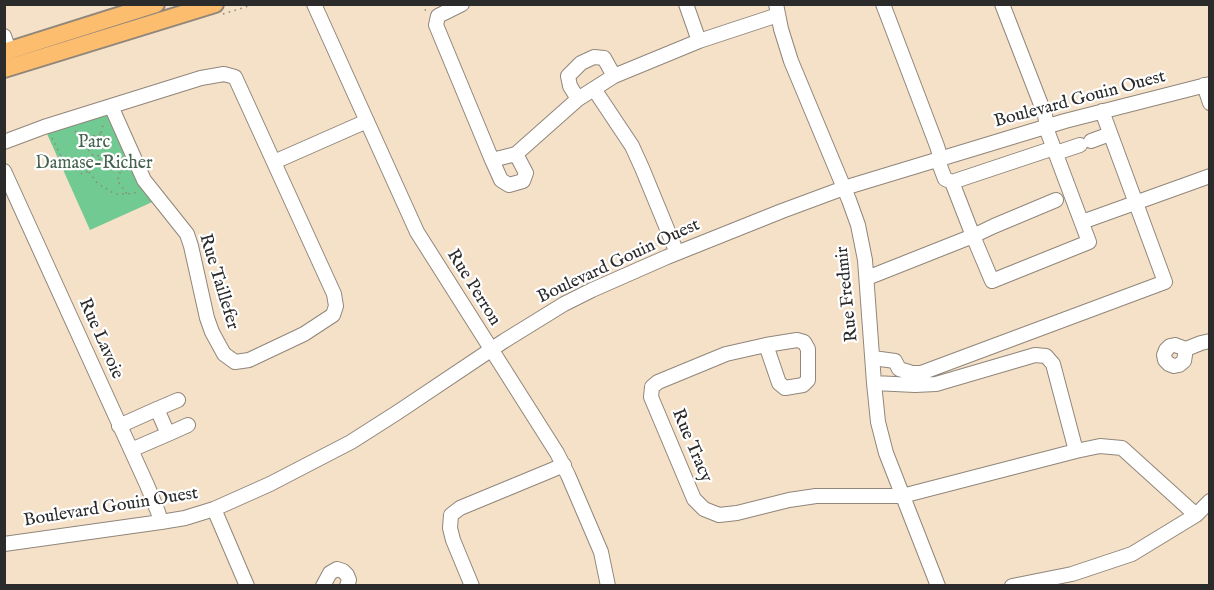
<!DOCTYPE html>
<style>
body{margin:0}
#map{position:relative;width:1214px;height:590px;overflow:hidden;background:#f5e1c8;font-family:"IM FELL English",serif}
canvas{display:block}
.frame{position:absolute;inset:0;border:6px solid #2b2b2b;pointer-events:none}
</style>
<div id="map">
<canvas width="1214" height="590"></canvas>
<div class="frame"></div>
</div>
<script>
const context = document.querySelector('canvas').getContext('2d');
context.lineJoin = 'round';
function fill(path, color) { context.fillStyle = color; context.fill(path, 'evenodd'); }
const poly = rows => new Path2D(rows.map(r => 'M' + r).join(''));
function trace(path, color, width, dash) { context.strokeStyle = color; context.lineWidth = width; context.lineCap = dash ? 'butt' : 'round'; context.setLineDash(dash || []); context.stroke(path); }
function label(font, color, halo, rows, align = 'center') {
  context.font = font + ' "IM FELL English",serif'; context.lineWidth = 4.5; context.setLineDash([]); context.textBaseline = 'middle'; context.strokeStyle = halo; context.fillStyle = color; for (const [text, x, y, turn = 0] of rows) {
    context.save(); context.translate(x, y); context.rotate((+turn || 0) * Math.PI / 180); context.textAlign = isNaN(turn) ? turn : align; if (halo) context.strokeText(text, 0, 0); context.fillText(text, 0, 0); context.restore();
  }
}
fill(poly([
 [111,106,159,199,90,230,44,127]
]), '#71ca91');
const minor = poly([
 [314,4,417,232,557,453,568,475,601,552,608,586],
 [462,4,438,16,436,25,492,160,516,154,578,99,614,76,699,41,778,15],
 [686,4,699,41],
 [776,4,781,29,791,61,849,200,858,225,865,260,874,383,878,422,886,453,938,586],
 [883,4,937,146,941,159,940,166,945,179,952,182,973,236,992,281,1089,242,1048,133,1045,115,1002,4],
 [4,36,9,50],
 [1204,85,1210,103],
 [594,89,632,146,642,168,677,253],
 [578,99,570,86,568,76,581,63,594,57,604,58,614,76],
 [1091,141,1110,134],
 [4,142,44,127,201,78,224,74,235,77,334,294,336,306,333,315,304,334,249,360,235,362,224,354,212,332,207,318,191,246,187,234,144,180,111,106],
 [1056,153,1080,145],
 [492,160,501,180,509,185,523,181,526,173,516,154],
 [274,162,367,121],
 [4,171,147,485,158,512,161,522],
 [952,182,1054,148],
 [1082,222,1210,176],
 [867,278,973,236,994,226,1056,200],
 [766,345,779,383,785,388,803,385,808,380,808,349,804,342,797,340,766,345,726,354,658,382,652,387,651,397,694,499,704,509,719,515,737,513,789,500,816,496,902,496,1076,451,1100,446,1122,448,1196,515],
 [1175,345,1186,349,1184,361,1179,365,1174,366,1169,364,1165,360,1164,355,1166,350,1170,346,1175,345],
 [1186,349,1201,343,1210,341],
 [873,358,895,361,899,369,912,373,921,373,1165,282,1102,111],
 [874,383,915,385,936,384,1035,355,1046,356,1053,364,1076,451],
 [157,409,178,400],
 [119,426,157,409,168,434,131,450],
 [168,434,188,425],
 [214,509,247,586],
 [4,544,161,522,185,518,214,509,270,484,351,442,398,412,504,341,564,304,592,290,667,257,782,211,844,188,1065,121,1210,84],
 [323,586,330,573,337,569,343,571,347,575,349,580,347,586],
 [472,586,453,540,450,528,451,515,460,508,564,465],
 [1012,586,1072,574,1132,554,1196,515,1210,501]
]);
const major = poly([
 [4,52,156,4],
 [4,69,215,4]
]);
trace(minor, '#90867a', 16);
trace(major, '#90867a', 20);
trace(poly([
 [422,4,427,13],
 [223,14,255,4],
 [75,131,81,137,88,140],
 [101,133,104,121],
 [52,138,65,164,72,165,82,174,89,171,96,162,101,159,107,159,115,160,120,168,120,176,117,180,127,194],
 [105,155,94,156,89,151,87,143,91,137,98,134,103,135,108,140,110,147,108,153,105,155,106,158],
 [89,172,97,183,115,194,127,194,138,192]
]), '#90867a', 1.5, [1.5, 4.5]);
trace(minor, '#fff', 14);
trace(major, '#fcbd6f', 16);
label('18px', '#2b2b2b', '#fff', [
 ["Boulevard Gouin Ouest",1080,100,-15],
 ["Boulevard Gouin Ouest",619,262,-25],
 ["Rue Taillefer",218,282,73],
 ["Rue Perron",473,288,58],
 ["Rue Fredmir",848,294,-96],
 ["Rue Lavoie",100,339,66],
 ["Rue Tracy",691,446,67],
 ["Boulevard Gouin Ouest",111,508,-9]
]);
label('18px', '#44634f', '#fff', [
 ["Parc",94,143],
 ["Damase-Richer",94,164]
]);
</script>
